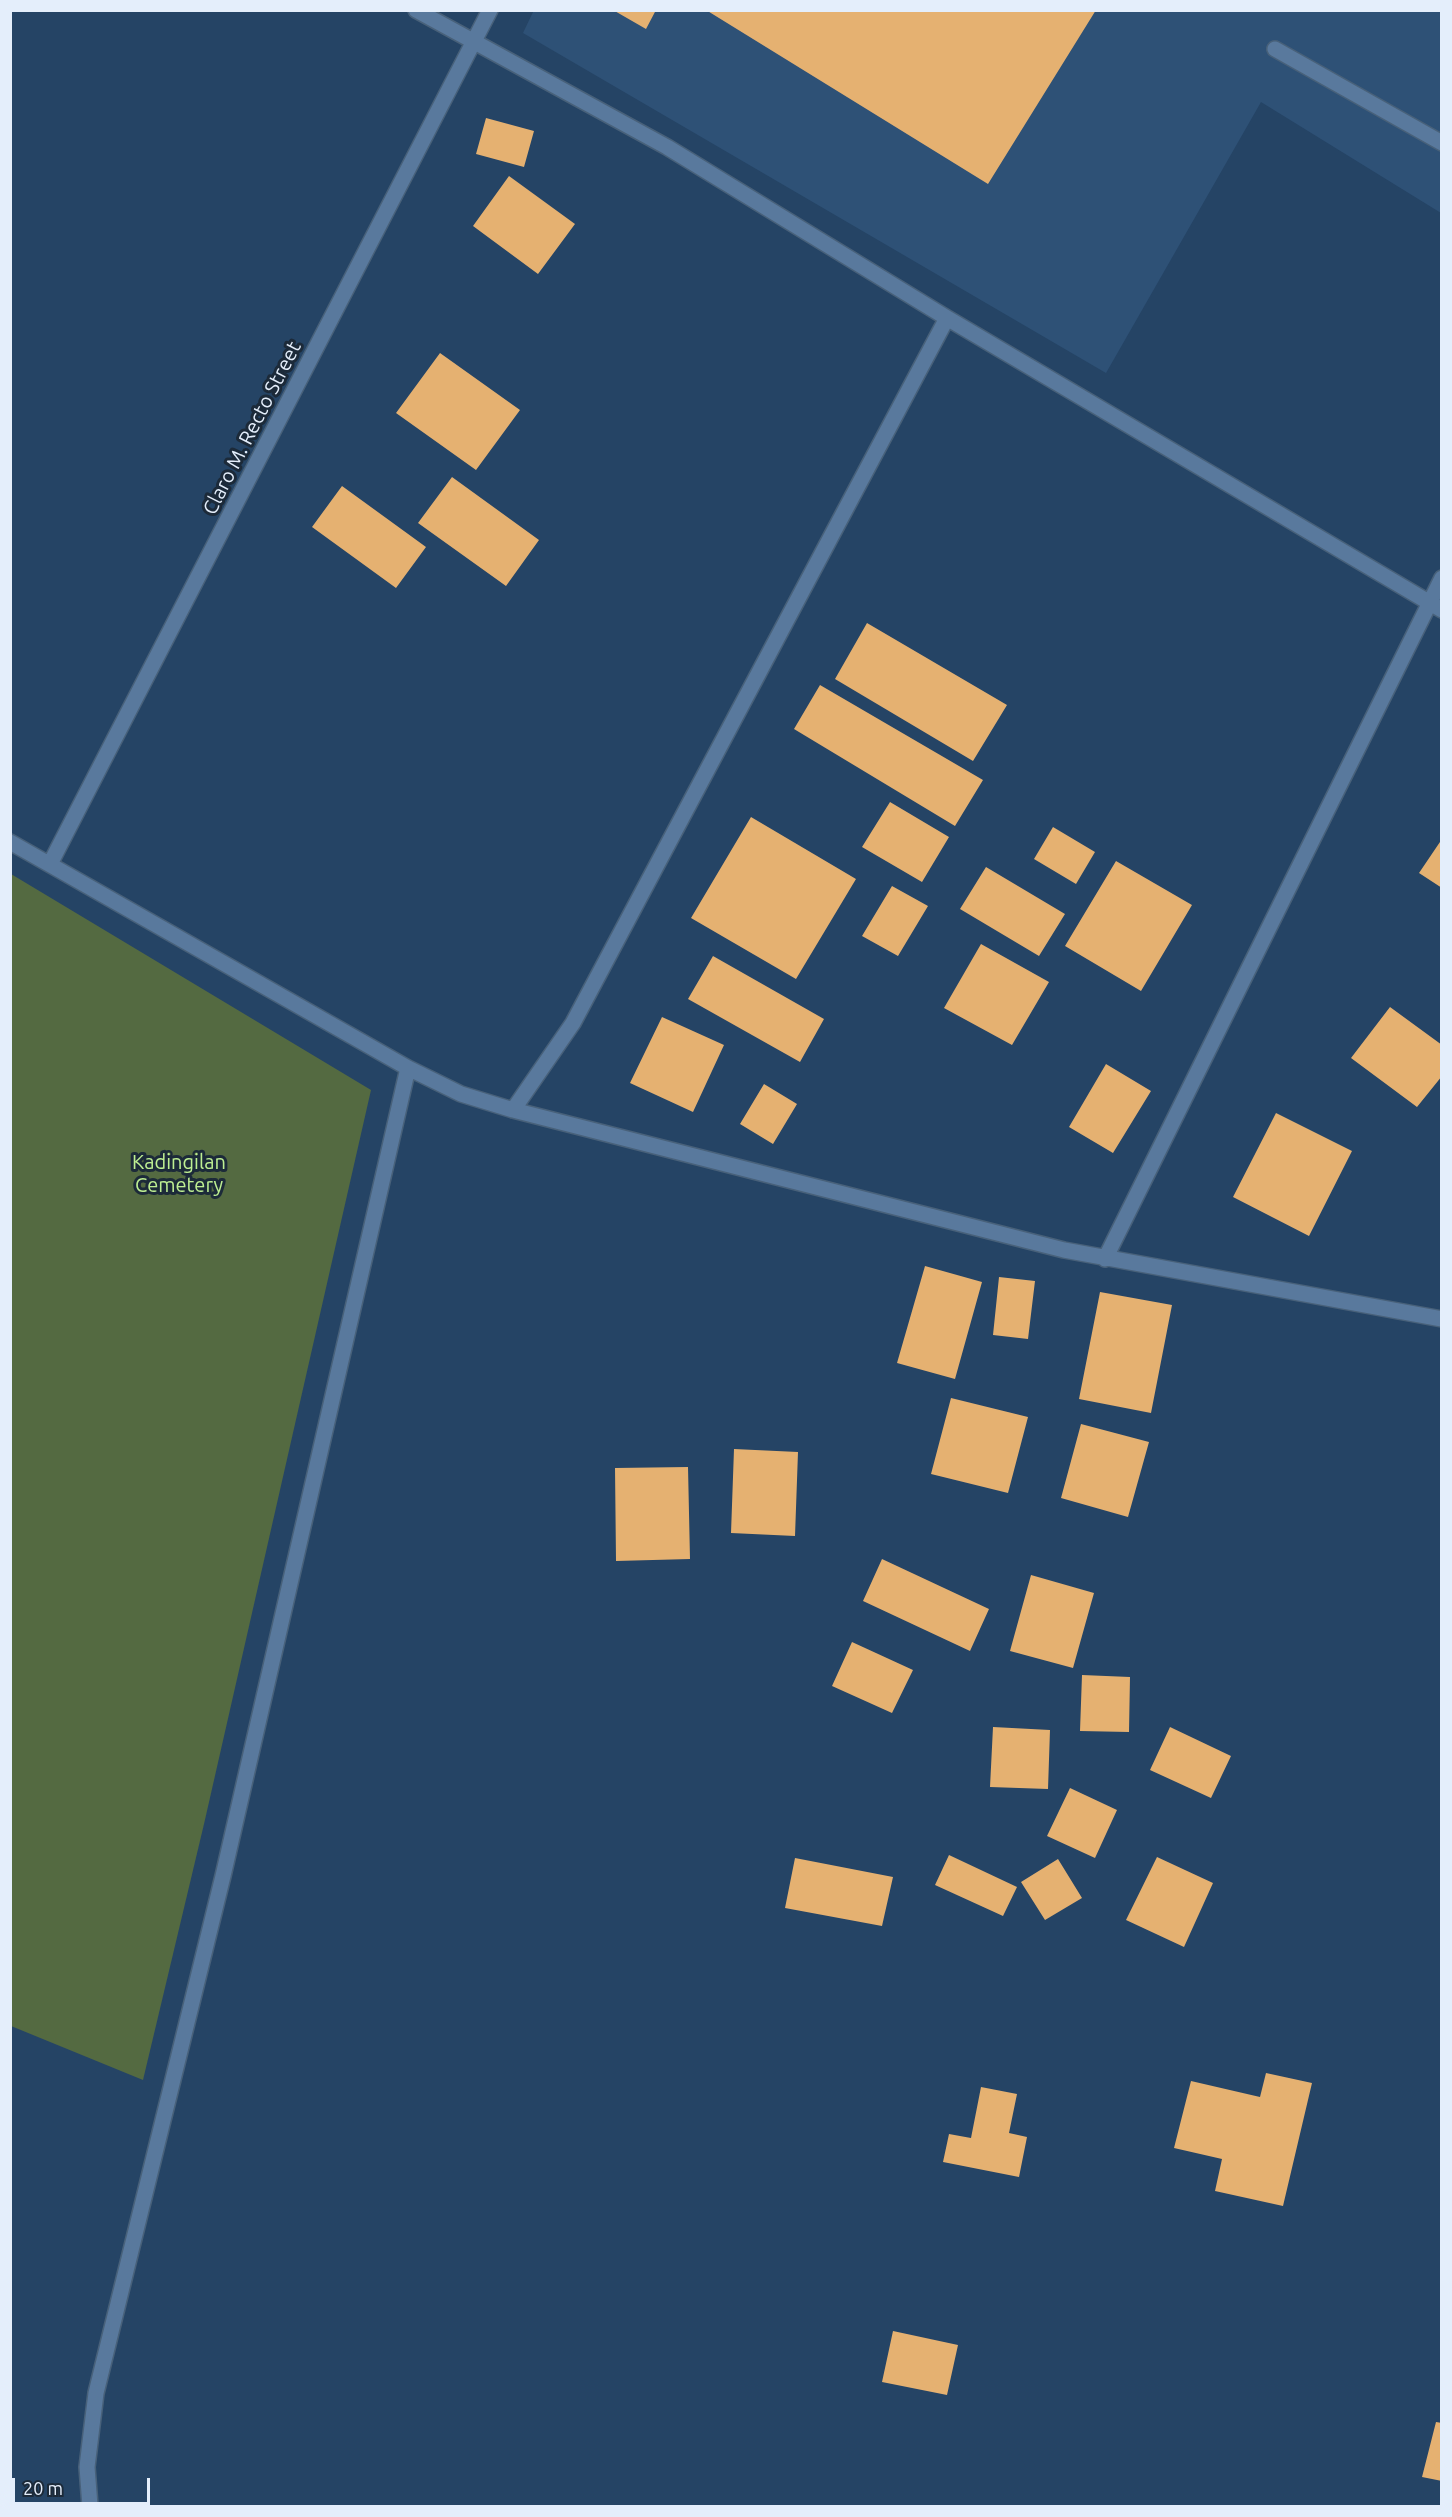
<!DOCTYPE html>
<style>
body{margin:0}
#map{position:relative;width:1452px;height:2517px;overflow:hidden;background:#254465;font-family:Ubuntu,sans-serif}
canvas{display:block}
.frame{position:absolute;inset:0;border:12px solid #e4eefb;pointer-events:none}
.scale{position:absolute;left:12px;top:2478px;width:138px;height:27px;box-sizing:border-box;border:3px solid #e4eefb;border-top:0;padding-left:8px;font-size:18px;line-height:21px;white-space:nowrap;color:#e4eefb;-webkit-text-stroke:4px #1c2a39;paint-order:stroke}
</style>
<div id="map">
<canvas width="1452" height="2517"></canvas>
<div class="frame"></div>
<div class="scale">20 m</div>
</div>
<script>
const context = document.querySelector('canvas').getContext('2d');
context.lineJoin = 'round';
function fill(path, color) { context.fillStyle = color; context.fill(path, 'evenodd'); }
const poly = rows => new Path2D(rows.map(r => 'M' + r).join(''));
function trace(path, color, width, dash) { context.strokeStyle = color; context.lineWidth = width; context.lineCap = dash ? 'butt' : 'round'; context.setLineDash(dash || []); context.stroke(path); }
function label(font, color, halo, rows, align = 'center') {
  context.font = font + ' Ubuntu,sans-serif'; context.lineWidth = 6; context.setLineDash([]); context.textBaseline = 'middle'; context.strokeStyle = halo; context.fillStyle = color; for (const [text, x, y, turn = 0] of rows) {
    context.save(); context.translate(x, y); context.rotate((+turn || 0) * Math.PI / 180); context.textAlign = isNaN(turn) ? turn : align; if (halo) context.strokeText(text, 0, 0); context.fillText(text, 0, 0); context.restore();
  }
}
fill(poly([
 [534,10,1441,11,1441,213,1261,102,1106,373,523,33]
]), '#2e5176');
fill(poly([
 [11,874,371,1090,204,1824,143,2080,11,2026]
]), '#546a41');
fill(poly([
 [613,10,656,10,646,29],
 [706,10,1096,10,988,184],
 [486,118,534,131,524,167,476,154],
 [509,176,575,224,538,274,473,226],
 [440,353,520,410,476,470,396,413],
 [452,477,539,540,506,586,418,523],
 [342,486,426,547,396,588,312,527],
 [867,623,1007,705,973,761,835,679],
 [820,685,983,780,955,826,794,729],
 [890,802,949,837,922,882,862,847],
 [751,817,856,879,796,979,691,918],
 [1053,827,1095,852,1076,884,1034,859],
 [1442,839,1442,888,1419,873],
 [1116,861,1192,905,1141,991,1065,946],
 [986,867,1065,914,1039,956,960,909],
 [892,886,928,906,898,956,862,936],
 [981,944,1049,982,1012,1045,944,1008],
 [713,956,824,1019,800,1062,688,999],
 [1390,1007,1442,1045,1442,1076,1417,1107,1351,1058],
 [662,1017,724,1045,693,1112,630,1083],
 [1106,1064,1151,1091,1113,1153,1069,1127],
 [764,1084,797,1104,773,1144,740,1124],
 [1276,1113,1352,1151,1309,1236,1233,1197],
 [925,1266,982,1282,955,1379,897,1363],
 [999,1277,1035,1281,1028,1339,993,1335],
 [1100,1292,1172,1305,1151,1413,1079,1399],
 [951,1398,1028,1417,1008,1493,931,1474],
 [1081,1424,1149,1442,1128,1517,1061,1498],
 [734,1449,798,1452,795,1536,731,1533],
 [688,1467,690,1559,616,1561,615,1468],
 [882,1559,989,1609,970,1651,863,1601],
 [1031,1575,1094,1593,1073,1668,1010,1651],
 [852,1642,913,1670,892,1713,832,1686],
 [1082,1675,1130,1677,1129,1732,1080,1731],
 [993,1727,1050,1730,1048,1789,990,1787],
 [1170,1727,1231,1756,1211,1798,1150,1770],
 [1070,1788,1117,1810,1095,1858,1047,1836],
 [949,1855,1017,1887,1003,1916,935,1885],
 [1157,1857,1213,1883,1184,1947,1126,1920],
 [795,1858,893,1877,882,1926,785,1908],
 [1058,1859,1082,1898,1045,1920,1021,1882],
 [1266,2073,1312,2083,1283,2206,1215,2191,1222,2159,1174,2148,1191,2081,1260,2097],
 [981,2087,1017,2094,1009,2133,1027,2137,1019,2177,943,2162,949,2134,971,2138],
 [893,2331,958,2345,947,2395,882,2382],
 [1436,2422,1442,2423,1442,2481,1422,2477]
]), '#e5b171');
const service = poly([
 [1275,49,1442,143]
]);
const minor = poly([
 [416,10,667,147,947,318,1442,610],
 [10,842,408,1068,461,1094,513,1110,1064,1250,1442,1319],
 [50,864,490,10],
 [513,1110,573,1023,947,318],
 [1105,1259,1442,578],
 [90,2506,87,2467,96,2393,223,1876,408,1068]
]);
trace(service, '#48617a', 18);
trace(minor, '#48617a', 18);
trace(service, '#59799d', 15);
trace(minor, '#59799d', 15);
label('20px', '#e4eefb', '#1c2a39', [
 ["Claro M. Recto Street",252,428,-63]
]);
label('20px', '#beef92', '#1c2a39', [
 ["Kadingilan",179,1162],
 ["Cemetery",179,1185]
]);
</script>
